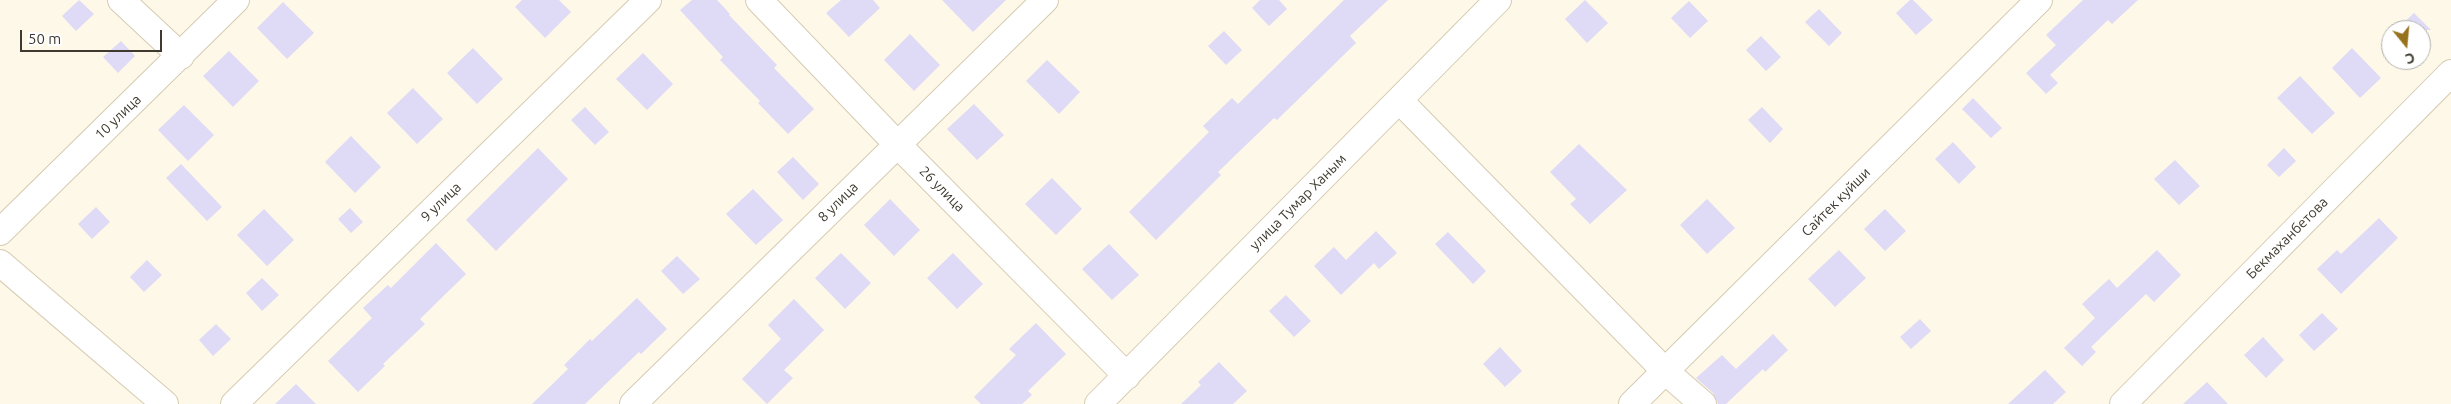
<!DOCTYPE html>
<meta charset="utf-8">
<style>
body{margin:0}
#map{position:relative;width:2451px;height:404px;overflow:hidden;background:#fef8e8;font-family:Ubuntu,sans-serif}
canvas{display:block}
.north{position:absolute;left:2381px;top:20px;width:50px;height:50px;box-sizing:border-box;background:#fff;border:1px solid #b2b0ac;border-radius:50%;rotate:163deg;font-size:14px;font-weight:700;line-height:20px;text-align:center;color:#3e3a2f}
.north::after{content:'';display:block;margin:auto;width:18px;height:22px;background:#97721c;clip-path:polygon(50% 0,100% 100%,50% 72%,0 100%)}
.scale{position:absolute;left:20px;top:30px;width:142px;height:22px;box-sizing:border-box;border:2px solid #3e3a2f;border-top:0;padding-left:6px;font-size:15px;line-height:18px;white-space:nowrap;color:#3e3a2f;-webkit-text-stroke:4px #fff;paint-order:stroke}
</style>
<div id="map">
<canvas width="2451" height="404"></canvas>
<div class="north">С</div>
<div class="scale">50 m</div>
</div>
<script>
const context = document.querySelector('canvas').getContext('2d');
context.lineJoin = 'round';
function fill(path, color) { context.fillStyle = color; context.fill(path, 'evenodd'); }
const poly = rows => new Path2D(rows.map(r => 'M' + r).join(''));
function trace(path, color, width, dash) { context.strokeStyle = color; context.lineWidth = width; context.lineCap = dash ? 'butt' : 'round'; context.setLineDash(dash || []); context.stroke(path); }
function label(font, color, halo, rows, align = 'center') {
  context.font = font + ' Ubuntu,sans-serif'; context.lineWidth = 4; context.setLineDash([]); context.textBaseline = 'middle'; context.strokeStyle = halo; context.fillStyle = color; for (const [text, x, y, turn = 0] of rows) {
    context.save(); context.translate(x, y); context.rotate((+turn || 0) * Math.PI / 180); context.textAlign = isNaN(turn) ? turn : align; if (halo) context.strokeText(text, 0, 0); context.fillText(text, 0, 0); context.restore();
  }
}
fill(poly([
 [79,0,94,14,76,31,62,16],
 [522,0,559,0,571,12,545,38,515,7],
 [692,0,717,0,730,14,729,15,777,65,774,68,814,109,788,134,758,103,760,101,720,60,723,57,680,10],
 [841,0,873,0,880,8,849,37,826,13],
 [942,0,1006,0,973,32],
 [1260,0,1279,0,1287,9,1269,26,1252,8],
 [1344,0,1388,0,1350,36,1356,43,1277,120,1274,118,1218,172,1221,175,1156,240,1129,212,1209,132,1203,126,1232,98,1238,104],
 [1585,0,1608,23,1587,43,1565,19],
 [1910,0,1913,0,1933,20,1916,35,1896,13],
 [2083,0,2138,0,2112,24,2108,20,2050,75,2058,83,2046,94,2026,73,2056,45,2046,35],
 [1689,1,1708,21,1690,38,1671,18],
 [283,2,314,33,287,59,257,28],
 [1819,9,1842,33,1829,46,1805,22],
 [2414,13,2431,30,2396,30],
 [1224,31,1242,50,1226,65,1208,46],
 [910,34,940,65,914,91,884,60],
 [1761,36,1781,57,1766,71,1746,50],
 [121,41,135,56,118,73,103,57],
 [473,48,503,79,477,104,447,73],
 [2352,48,2381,78,2360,98,2332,68],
 [229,51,259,81,233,107,203,76],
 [643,53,673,84,647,110,616,79],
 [1047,60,1080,92,1059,114,1026,81],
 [2300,76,2335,113,2312,134,2277,98],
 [413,88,443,119,417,144,387,113],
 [1973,98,2002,128,1991,138,1962,109],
 [974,104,1004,135,977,160,947,129],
 [184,105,214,135,188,161,158,130],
 [585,107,609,132,595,145,571,120],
 [1762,107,1783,129,1770,143,1748,120],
 [351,136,381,167,355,193,325,162],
 [1953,142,1976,167,1959,184,1935,159],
 [1579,144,1627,190,1590,224,1570,204,1576,199,1550,172],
 [538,148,568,179,496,251,466,220],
 [2284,148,2296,161,2279,177,2267,165],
 [793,157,819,184,803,200,777,172],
 [2175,160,2200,186,2179,205,2154,179],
 [181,164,222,207,207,221,166,178],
 [1052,178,1082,209,1056,235,1025,204],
 [753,189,783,220,756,245,726,214],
 [890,199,920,230,894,256,864,225],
 [1707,199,1735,228,1707,254,1680,225],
 [96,207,110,222,92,239,78,224],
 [350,208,363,222,351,233,338,219],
 [264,209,294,240,267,266,237,235],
 [1885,209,1906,231,1885,251,1864,229],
 [2379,218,2398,238,2341,294,2317,269,2337,250,2341,254],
 [1376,231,1397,253,1379,269,1374,263,1341,295,1314,266,1334,247,1346,260],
 [1448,232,1486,271,1473,284,1435,244],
 [436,243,466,274,420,319,425,324,383,364,385,366,358,392,328,361,372,318,363,308,388,285,391,288],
 [1109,244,1139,275,1112,300,1082,269],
 [1839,250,1866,278,1835,307,1808,279],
 [2157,250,2181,275,2154,302,2146,294,2091,347,2096,352,2082,366,2064,348,2095,318,2082,304,2109,279,2117,288],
 [841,253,871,283,845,309,815,278],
 [953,253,983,284,957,309,927,278],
 [677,256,700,279,683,294,661,271],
 [147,260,162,275,144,292,130,277],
 [262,278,279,295,262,311,246,293],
 [1286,295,1311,321,1294,337,1269,311],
 [637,298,667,329,641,354,639,352,585,404,532,404,568,369,564,365,590,339,592,341],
 [794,299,824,330,784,370,793,378,767,404,742,379,781,339,768,325],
 [2322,313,2338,329,2314,351,2299,335],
 [1920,319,1931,331,1911,349,1900,337],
 [1036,323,1066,354,1028,391,1032,395,1022,404,981,404,974,397,1016,355,1009,349],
 [216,324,231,339,213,356,199,340],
 [1773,334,1788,350,1765,372,1763,369,1726,404,1718,404,1713,393,1696,378,1722,355,1736,369],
 [2263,337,2284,360,2266,378,2244,355],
 [1500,347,1522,371,1505,387,1483,364],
 [1219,362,1247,391,1233,404,1181,404,1201,385,1198,382],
 [2045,370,2066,392,2053,404,2008,404],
 [2207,382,2228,404,2183,404],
 [296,384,316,404,275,404]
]), '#dfdaf5');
const minor = poly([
 [121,0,181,56],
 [759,0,897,144,1127,376],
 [1399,100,1665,371,1703,404],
 [0,232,236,0],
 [0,263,165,404],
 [234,404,648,0],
 [633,404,1045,0],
 [1098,404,1498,0],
 [1632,404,2039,0],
 [2123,404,2451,73]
]);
trace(minor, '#d5cbb2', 28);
trace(minor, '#fff', 26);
label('14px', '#3e3a2f', '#fff', [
 ["10 улица",118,117,-44],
 ["26 улица",942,189,45],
 ["9 улица",441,202,-44],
 ["8 улица",838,202,-45],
 ["улица Тумар Ханым",1298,202,-45],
 ["Сайтек куйши",1836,202,-45],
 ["Бекмаханбетова",2287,238,-45]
]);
</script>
